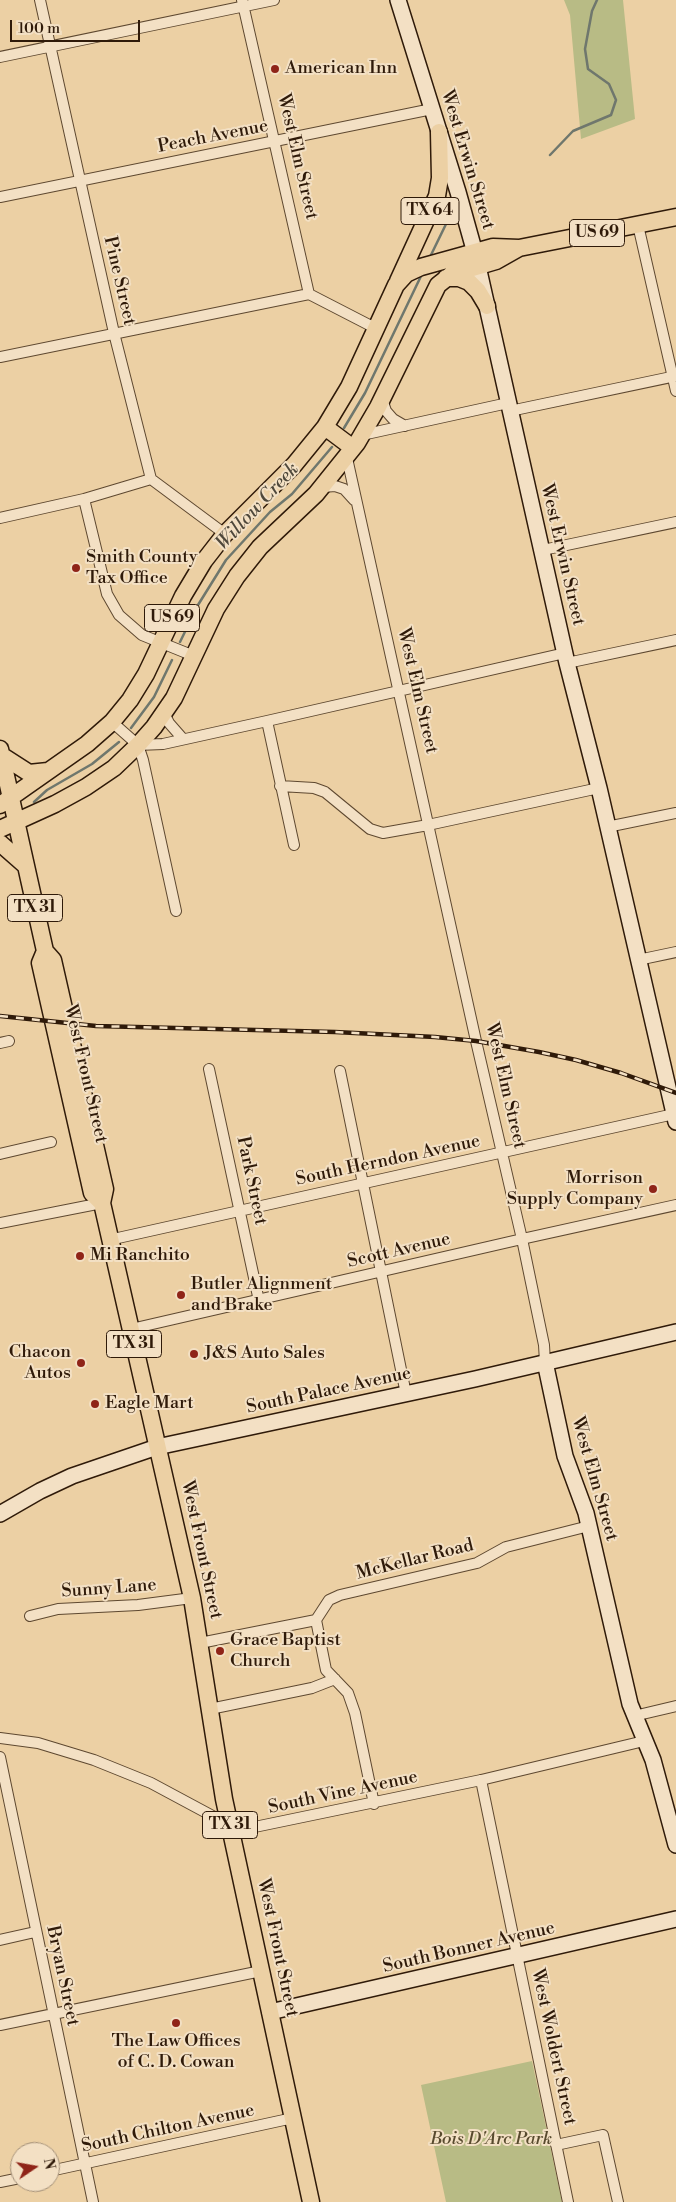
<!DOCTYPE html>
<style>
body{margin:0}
#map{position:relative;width:676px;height:2202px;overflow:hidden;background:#ecd0a4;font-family:"Libre Bodoni",serif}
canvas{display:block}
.north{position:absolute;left:10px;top:2142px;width:50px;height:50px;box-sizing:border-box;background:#f3e0c4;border:1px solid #a59179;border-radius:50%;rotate:78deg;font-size:14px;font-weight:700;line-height:20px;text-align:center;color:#2f1a09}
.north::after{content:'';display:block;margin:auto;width:18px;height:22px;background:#8f2418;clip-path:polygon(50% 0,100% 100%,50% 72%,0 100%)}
.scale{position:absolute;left:10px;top:20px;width:130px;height:22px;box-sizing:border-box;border:2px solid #2f1a09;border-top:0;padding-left:6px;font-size:15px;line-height:18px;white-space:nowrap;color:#2f1a09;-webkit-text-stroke:4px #f3e0c4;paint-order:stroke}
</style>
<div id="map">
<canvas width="676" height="2202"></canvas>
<div class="north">N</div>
<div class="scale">100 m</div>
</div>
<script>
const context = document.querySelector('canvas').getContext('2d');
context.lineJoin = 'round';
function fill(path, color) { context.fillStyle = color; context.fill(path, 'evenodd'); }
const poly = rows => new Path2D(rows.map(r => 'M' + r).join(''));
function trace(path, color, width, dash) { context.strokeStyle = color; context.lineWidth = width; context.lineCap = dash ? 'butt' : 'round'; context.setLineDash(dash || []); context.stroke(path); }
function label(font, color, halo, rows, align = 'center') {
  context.font = font + ' "Libre Bodoni",serif'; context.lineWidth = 4; context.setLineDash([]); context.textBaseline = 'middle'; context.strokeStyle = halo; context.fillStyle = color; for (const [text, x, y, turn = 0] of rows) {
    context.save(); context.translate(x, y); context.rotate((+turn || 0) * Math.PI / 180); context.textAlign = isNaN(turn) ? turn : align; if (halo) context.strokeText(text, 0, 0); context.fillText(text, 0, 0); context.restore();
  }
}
fill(poly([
 [564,0,623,0,635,119,581,139,570,15],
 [532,2061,562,2202,446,2202,421,2085]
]), '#b8bb85');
trace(poly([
 [550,155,573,131,611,115,616,100,609,84,588,69,585,49,592,11,597,0],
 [430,257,448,220],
 [344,428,365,393,422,274],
 [180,642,198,605,226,560,270,512,292,494,332,447],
 [131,728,154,697,172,660],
 [34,802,47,790,92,764,119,742]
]), '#6f776d', 2.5);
const street = poly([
 [40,0,114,333,151,479,225,534],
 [242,0,309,294],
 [0,57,274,0],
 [0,197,432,109],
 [638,225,676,391],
 [0,357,309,294,377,329],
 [382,399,386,411,393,419,405,426],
 [510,411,676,376],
 [362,435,508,403],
 [347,458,476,1041,522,1239,544,1345,545,1362],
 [323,487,335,486,344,489,354,500],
 [84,499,107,594,119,615,142,635,194,656],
 [0,518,84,499,151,479],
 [543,550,676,522],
 [567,663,676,640],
 [164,713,169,723,183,739],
 [267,721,294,845],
 [112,722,138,745,143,760,176,911],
 [138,745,163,744,267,721,565,653],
 [280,786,314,788,325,792,370,829,383,833,428,825,599,788],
 [607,827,676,813],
 [638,960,676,952],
 [0,1043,9,1041],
 [209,1069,259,1301],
 [340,1071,406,1394],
 [0,1154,51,1142],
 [0,1223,102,1203],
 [109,1240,674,1114],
 [131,1329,522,1239,676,1205],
 [30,1616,58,1609,138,1605,192,1598],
 [316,1620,329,1600,340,1595,477,1563,506,1547,589,1526],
 [316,1620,326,1670,348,1693,355,1713,374,1804],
 [200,1643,316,1620],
 [210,1709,312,1688,335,1679],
 [634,1716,676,1706],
 [0,1738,38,1743,94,1760,151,1783,220,1820,245,1829,481,1780,644,1741],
 [0,1757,93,2202],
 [481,1780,568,2202],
 [0,1940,35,1932],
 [0,2025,261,1971],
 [556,2145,603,2135,618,2202],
 [50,2171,293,2118],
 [0,2182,20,2178]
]);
const secondary = poly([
 [398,0,458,192,475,253,567,663,599,788,676,1122],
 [545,1362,565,1456,586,1513,630,1704,653,1760,676,1845],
 [0,1514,40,1491,72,1476,157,1447,475,1379,676,1332],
 [270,2012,676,1919]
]);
const primary = poly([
 [446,278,459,278,469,282,478,291,487,306],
 [398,281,437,196,440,178,439,132],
 [325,427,353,448],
 [0,749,45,951,53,960,105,1189,102,1203,192,1598,224,1799,311,2202],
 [1,755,29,773,48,771],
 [0,805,87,744,112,722,130,700,146,674,183,596,204,561,225,534,294,465,325,427,349,387,396,285,406,274,421,267,493,247,519,248,676,217],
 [0,829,55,804,86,787,114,768,138,745,154,727,174,698,216,609,237,576,260,547,316,494,357,443,378,407,438,285,452,274,496,261,519,248],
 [0,843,26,866],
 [45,951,40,963,92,1193,102,1203]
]);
trace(street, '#5e4830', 12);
trace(secondary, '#2f1a09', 18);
trace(primary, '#2f1a09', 19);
trace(street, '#f3e0c4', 10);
trace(secondary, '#f3e0c4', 15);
trace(primary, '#ecd0a4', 16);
const rail = poly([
 [0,1016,96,1026,335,1032,435,1037,476,1041,539,1052,576,1060,621,1073,676,1093]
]);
trace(rail, '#2f1a09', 4.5);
trace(rail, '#f3e0c4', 2.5, [8]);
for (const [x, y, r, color] of [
 [275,69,5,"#8f2418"],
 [76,568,5,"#8f2418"],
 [653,1189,5,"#8f2418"],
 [80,1256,5,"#8f2418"],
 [181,1295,5,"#8f2418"],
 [194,1354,5,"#8f2418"],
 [81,1363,5,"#8f2418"],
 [95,1404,5,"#8f2418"],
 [220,1651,5,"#8f2418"],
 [176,2023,5,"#8f2418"]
]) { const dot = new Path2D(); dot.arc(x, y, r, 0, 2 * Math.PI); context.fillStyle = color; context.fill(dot); trace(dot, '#f3e0c4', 2); }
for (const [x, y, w] of [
 [430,211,58],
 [597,233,55],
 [172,618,55],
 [35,908,55],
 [134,1344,55],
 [230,1825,55]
]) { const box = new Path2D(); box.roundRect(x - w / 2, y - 13.5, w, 27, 4); context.fillStyle = '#f3e0c4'; context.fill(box); trace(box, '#2f1a09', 1); }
label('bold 16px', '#2f1a09', null, [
 ["TX 64",430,211],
 ["US 69",597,233],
 ["US 69",172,618],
 ["TX 31",35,908],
 ["TX 31",134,1344],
 ["TX 31",230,1825]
]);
label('18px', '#2f1a09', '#f3e0c4', [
 ["American Inn",285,69],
 ["Smith County",86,558],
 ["Tax Office",86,579],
 ["Morrison",643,1179,"right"],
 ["Supply Company",643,1200,"right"],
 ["Mi Ranchito",90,1256],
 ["Butler Alignment",191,1285],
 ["and Brake",191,1306],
 ["Chacon",71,1353,"right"],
 ["Autos",71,1374,"right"],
 ["J&S Auto Sales",204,1354],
 ["Eagle Mart",105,1404],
 ["Grace Baptist",230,1641],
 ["Church",230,1662],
 ["The Law Offices",176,2042,"center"],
 ["of C. D. Cowan",176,2063,"center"]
], 'left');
label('18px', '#2f1a09', '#f3e0c4', [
 ["Peach Avenue",213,137,-11],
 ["West Elm Street",297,157,77],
 ["West Erwin Street",467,160,73],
 ["Pine Street",119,281,77],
 ["West Erwin Street",562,555,77],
 ["West Elm Street",417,691,77],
 ["West Front Street",85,1074,77],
 ["West Elm Street",505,1086,77],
 ["South Herndon Avenue",388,1161,-12],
 ["Park Street",251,1181,78],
 ["Scott Avenue",399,1251,-13],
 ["South Palace Avenue",329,1391,-12],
 ["West Elm Street",594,1479,74],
 ["West Front Street",201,1550,78],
 ["McKellar Road",415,1560,-14],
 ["Sunny Lane",109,1589,-4],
 ["South Vine Avenue",343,1793,-12],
 ["West Front Street",277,1948,78],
 ["South Bonner Avenue",469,1948,-13],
 ["Bryan Street",62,1976,78],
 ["West Woldert Street",553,2047,78],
 ["South Chilton Avenue",168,2129,-12]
]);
label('italic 18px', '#584a2e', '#f3e0c4', [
 ["Bois D'Arc Park",491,2140]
]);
label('italic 19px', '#4f483b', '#f3e0c4', [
 ["Willow Creek",258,507,-47]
]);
</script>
